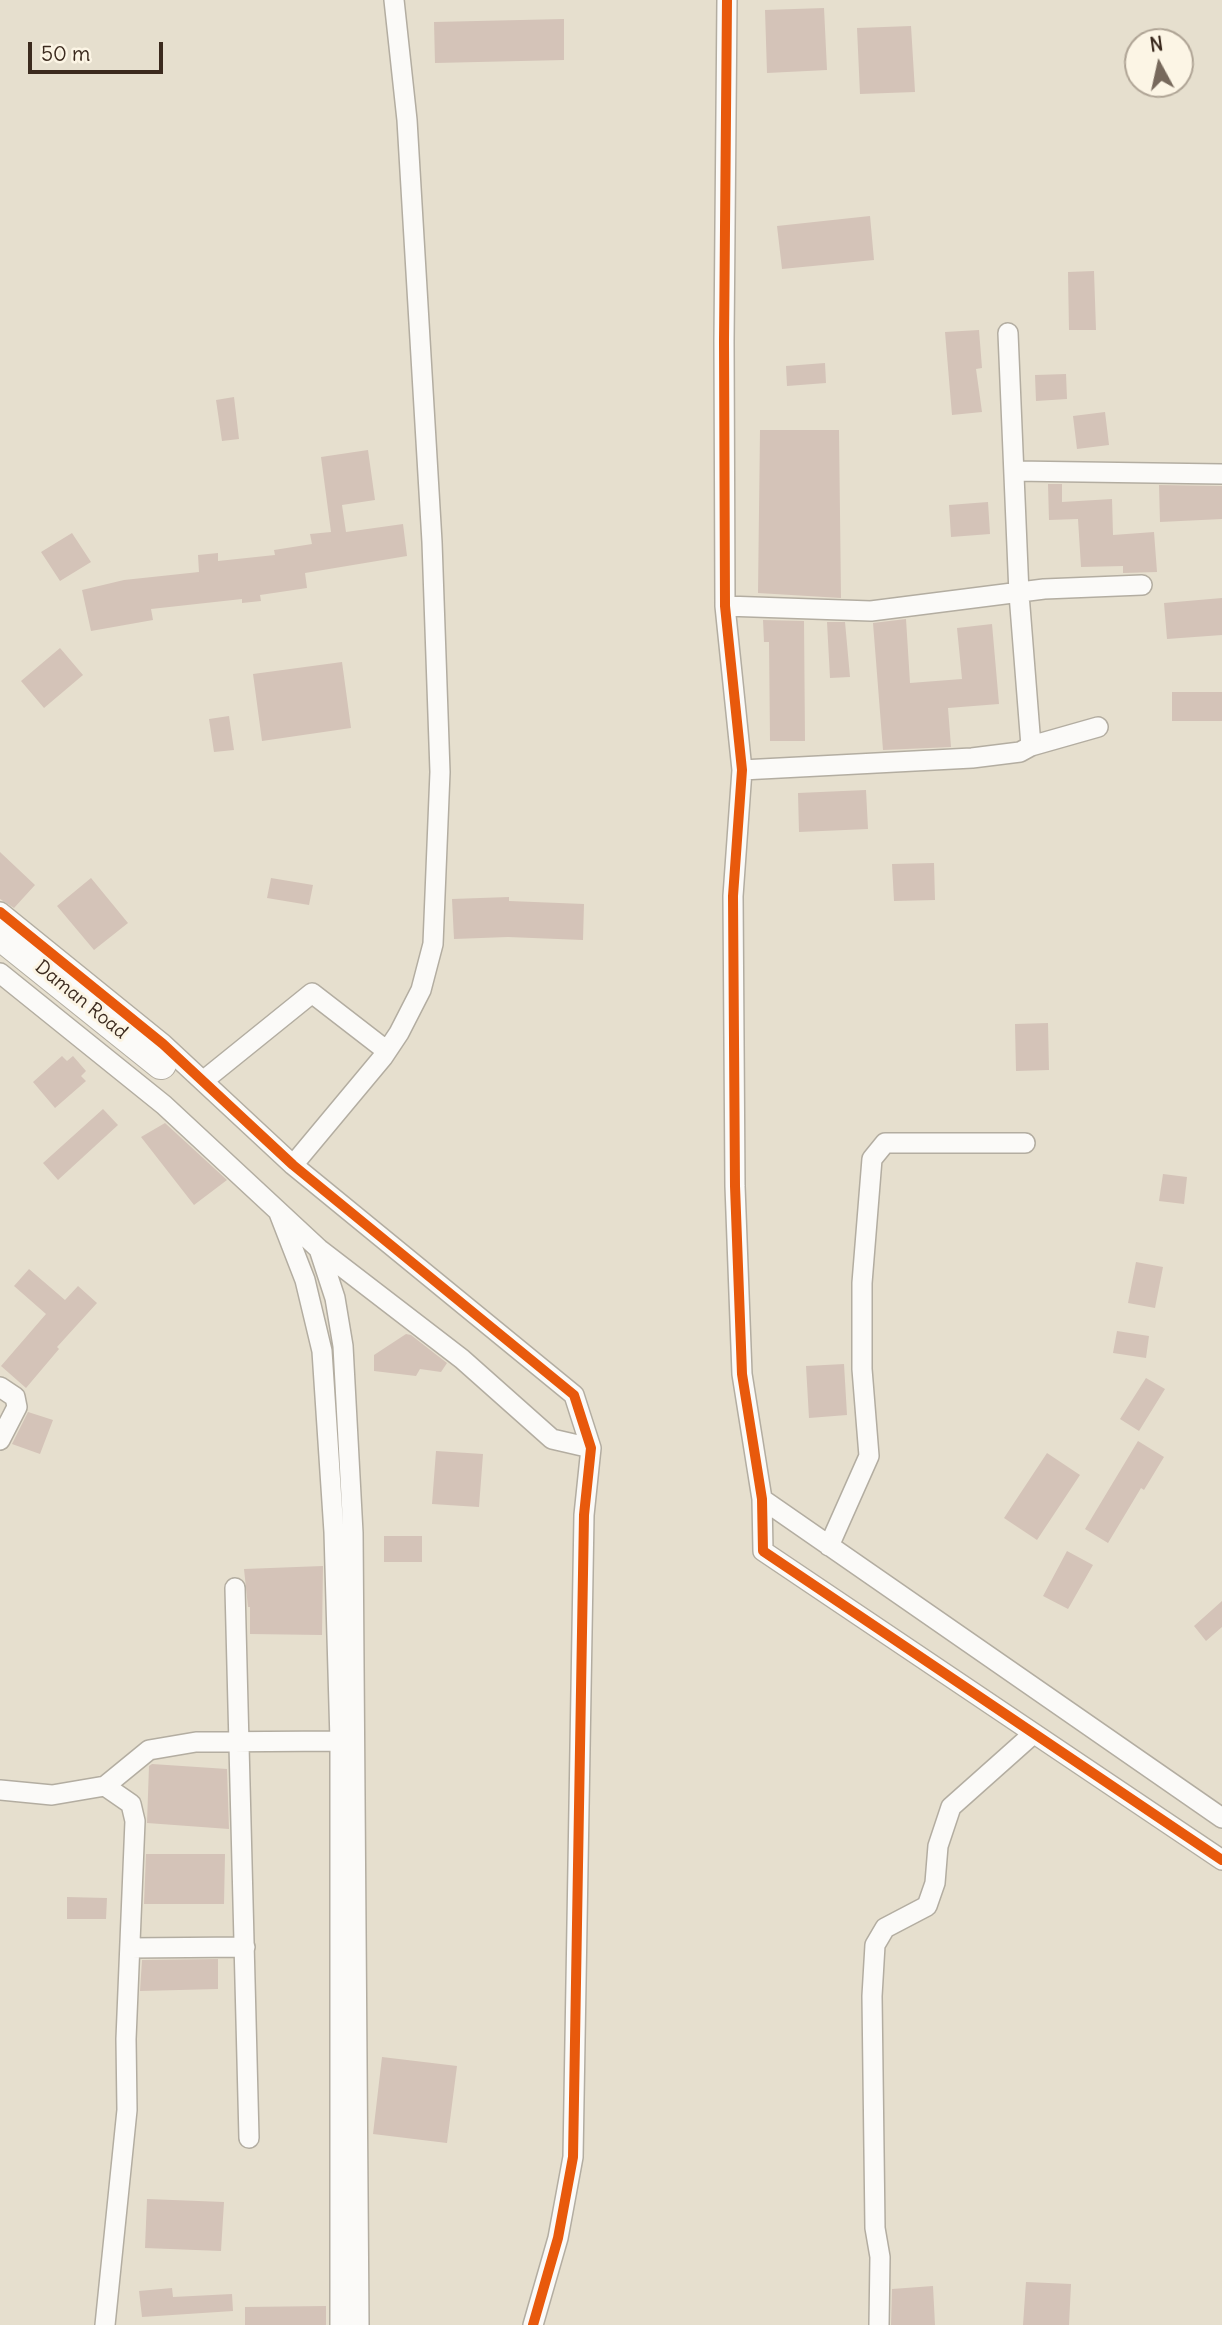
<!DOCTYPE html>
<style>
body{margin:0}
#map{position:relative;width:1222px;height:2325px;overflow:hidden;background:#e6dfce;font-family:Delius,sans-serif}
canvas{display:block}
.north{position:absolute;left:1124px;top:28px;width:70px;height:70px;box-sizing:border-box;background:#fcf5e5;border:2px solid #afa495;border-radius:50%;rotate:352deg;font-size:19px;font-weight:700;line-height:28px;text-align:center;color:#3b2a1e}
.north::after{content:'';display:block;margin:auto;width:24px;height:32px;background:#77695c;clip-path:polygon(50% 0,100% 100%,50% 72%,0 100%)}
.scale{position:absolute;left:28px;top:42px;width:135px;height:32px;box-sizing:border-box;border:4px solid #3b2a1e;border-top:0;padding-left:9px;font-size:21px;line-height:24px;white-space:nowrap;color:#3b2a1e;-webkit-text-stroke:5px #fcf5e5;paint-order:stroke}
</style>
<div id="map">
<canvas width="1222" height="2325"></canvas>
<div class="north">N</div>
<div class="scale">50 m</div>
</div>
<script>
const context = document.querySelector('canvas').getContext('2d');
context.lineJoin = 'round';
function fill(path, color) { context.fillStyle = color; context.fill(path, 'evenodd'); }
const poly = rows => new Path2D(rows.map(r => 'M' + r).join(''));
function trace(path, color, width, dash) { context.strokeStyle = color; context.lineWidth = width; context.lineCap = dash ? 'butt' : 'round'; context.setLineDash(dash || []); context.stroke(path); }
function label(font, color, halo, rows, align = 'center') {
  context.font = font + ' Delius,sans-serif'; context.lineWidth = 6; context.setLineDash([]); context.textBaseline = 'middle'; context.strokeStyle = halo; context.fillStyle = color; for (const [text, x, y, turn = 0] of rows) {
    context.save(); context.translate(x, y); context.rotate((+turn || 0) * Math.PI / 180); context.textAlign = isNaN(turn) ? turn : align; if (halo) context.strokeText(text, 0, 0); context.fillText(text, 0, 0); context.restore();
  }
}
fill(poly([
 [824,8,827,70,767,73,765,10],
 [564,19,564,60,435,63,434,22],
 [911,26,915,92,860,94,857,28],
 [870,216,874,260,782,269,777,226],
 [1094,271,1096,330,1069,330,1068,272],
 [979,330,982,368,976,369,982,412,952,415,945,332],
 [825,363,826,383,787,386,786,366],
 [1066,374,1067,399,1036,401,1035,375],
 [234,397,239,439,222,441,216,400],
 [1105,412,1109,445,1077,449,1073,416],
 [760,430,839,430,841,598,758,593],
 [368,450,375,500,342,505,346,532,403,524,407,556,305,573,307,588,260,595,261,601,242,603,242,599,151,609,153,620,91,631,82,590,124,580,199,572,198,555,218,553,218,561,275,555,274,550,312,544,310,534,331,532,321,457],
 [1048,484,1062,484,1062,502,1112,499,1113,535,1154,532,1157,572,1123,573,1123,566,1081,567,1078,519,1049,520],
 [1159,485,1222,486,1222,519,1160,522],
 [988,502,990,534,951,537,949,505],
 [72,533,91,562,60,581,41,552],
 [1222,598,1222,635,1167,639,1164,603],
 [906,619,910,683,962,679,957,628,992,624,999,704,948,708,951,747,883,750,873,623],
 [763,620,804,621,805,741,770,741,769,642,764,642],
 [827,622,845,622,850,677,830,678],
 [60,648,83,675,44,708,21,681],
 [342,662,351,728,262,741,253,674],
 [1172,692,1222,692,1222,721,1172,721],
 [229,716,234,750,214,752,209,719],
 [866,790,868,829,799,832,798,793],
 [0,852,35,885,14,908,0,899],
 [934,863,935,900,894,901,892,864],
 [91,878,128,923,94,950,57,906],
 [271,878,313,885,309,905,267,898],
 [509,897,509,901,584,904,583,940,508,937,454,939,452,899],
 [1048,1023,1049,1070,1016,1071,1015,1024],
 [62,1056,67,1061,73,1056,86,1071,81,1076,86,1081,55,1108,33,1082],
 [103,1109,118,1125,58,1180,43,1163],
 [165,1123,227,1180,194,1205,141,1137],
 [1163,1174,1187,1177,1184,1204,1159,1201],
 [1136,1262,1163,1267,1155,1308,1128,1303],
 [29,1269,65,1300,78,1286,97,1303,57,1347,59,1349,26,1388,1,1366,46,1314,14,1286],
 [1117,1331,1149,1336,1146,1358,1113,1353],
 [406,1334,411,1335,447,1363,441,1372,420,1369,416,1376,374,1371,374,1355],
 [844,1364,847,1415,809,1418,806,1366],
 [1146,1378,1165,1389,1139,1431,1120,1419],
 [28,1412,53,1420,40,1454,12,1444],
 [1138,1441,1164,1457,1144,1490,1141,1488,1108,1543,1085,1529],
 [436,1451,483,1454,479,1507,432,1504],
 [1047,1453,1080,1475,1037,1540,1004,1518],
 [384,1536,422,1536,422,1562,384,1562],
 [1067,1551,1093,1565,1068,1609,1043,1596],
 [323,1566,322,1635,250,1634,250,1607,248,1607,244,1569],
 [1222,1601,1222,1627,1206,1641,1194,1626],
 [152,1764,227,1769,229,1829,147,1823,149,1766],
 [146,1854,225,1854,224,1904,144,1904],
 [67,1897,107,1898,106,1919,67,1919],
 [218,1959,218,1989,140,1991,142,1960],
 [382,2057,457,2066,447,2143,373,2134],
 [147,2199,224,2202,221,2251,145,2248],
 [1026,2282,1071,2284,1069,2325,1023,2325],
 [933,2286,935,2325,891,2325,892,2289],
 [172,2288,173,2297,232,2294,233,2311,142,2317,139,2291],
 [326,2306,326,2325,245,2325,245,2307]
]), '#d4c3b8');
const minor = poly([
 [727,0,724,341,725,606,742,770,733,896,735,1186,742,1374,762,1499,763,1551,1222,1860],
 [1008,333,1019,594,1031,746],
 [1014,471,1222,474],
 [725,606,871,611,1044,589,1142,585],
 [742,770,972,758,1020,752,1031,746,1098,727],
 [0,912,163,1044,293,1165,574,1395,591,1448,584,1515,573,2157,558,2238,533,2325],
 [0,973,164,1105,319,1249,462,1359,552,1439,591,1448],
 [203,1081,312,993,387,1051],
 [293,1165,383,1057,399,1033,421,990,433,944,440,772,432,542,407,120,394,0],
 [279,1213,305,1280,322,1351,334,1532,340,1741,340,2325],
 [319,1249,335,1298,343,1346,353,1533,359,2325],
 [0,1387,15,1397,17,1407,0,1440],
 [762,1499,1222,1818],
 [829,1546,869,1456,862,1369,862,1283,872,1159,885,1143,1025,1143],
 [235,1588,249,2138],
 [0,1790,52,1795,105,1786,149,1750,196,1742,340,1741],
 [130,1948,245,1947],
 [105,2325,127,2110,126,2039,135,1821,131,1804,105,1786],
 [879,2325,880,2257,875,2228,872,1996,875,1945,885,1928,927,1906,935,1883,938,1846,951,1807,1033,1734]
]);
const primary = poly([
 [0,935,161,1064]
]);
trace(minor, '#b3ada1', 22);
trace(primary, '#b3ada1', 32);
trace(minor, '#fbfaf8', 19);
trace(primary, '#fbfaf8', 30);
trace(poly([
 [727,0,724,341,725,606,742,770,733,896,735,1186,742,1374,762,1499,763,1551,1222,1860],
 [0,912,163,1044,293,1165,574,1395,591,1448,584,1515,573,2157,558,2238,533,2325]
]), '#e8590c', 10);
label('19px', '#3b2a1e', '#fcf5e5', [
 ["Daman Road",81,1000,39]
]);
</script>
